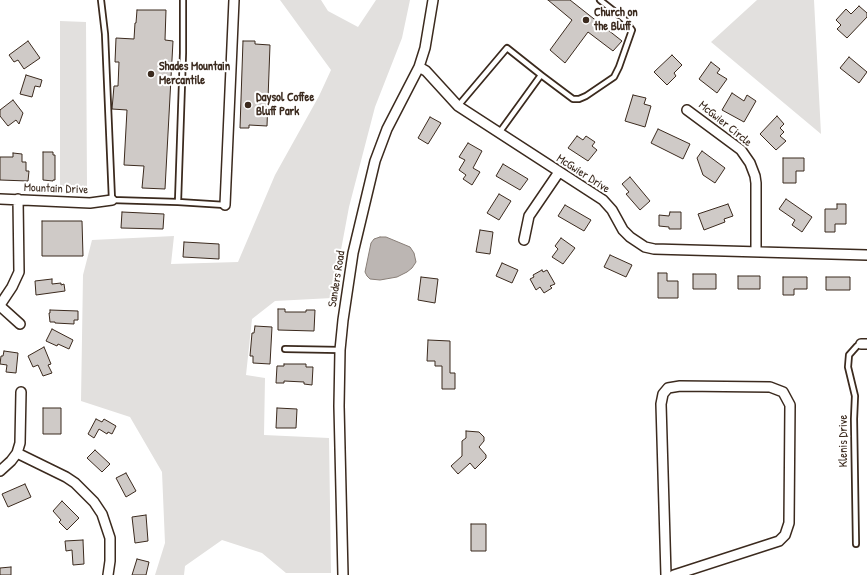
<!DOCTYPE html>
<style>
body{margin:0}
canvas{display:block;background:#fff}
</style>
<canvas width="867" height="575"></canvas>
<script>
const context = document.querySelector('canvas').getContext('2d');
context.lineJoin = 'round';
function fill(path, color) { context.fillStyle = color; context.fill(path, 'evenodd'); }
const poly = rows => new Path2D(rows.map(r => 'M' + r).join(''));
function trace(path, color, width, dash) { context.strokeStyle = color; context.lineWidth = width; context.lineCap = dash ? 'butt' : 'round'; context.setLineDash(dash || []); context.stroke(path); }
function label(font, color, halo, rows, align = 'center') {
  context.font = font + ' "Patrick Hand",sans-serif'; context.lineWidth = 4; context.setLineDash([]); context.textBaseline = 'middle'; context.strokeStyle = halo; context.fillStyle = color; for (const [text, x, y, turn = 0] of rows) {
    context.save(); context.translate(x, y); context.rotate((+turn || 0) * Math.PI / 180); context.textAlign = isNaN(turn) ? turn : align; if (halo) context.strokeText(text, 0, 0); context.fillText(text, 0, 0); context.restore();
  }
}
fill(poly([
 [280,0,321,0,328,11,358,27,376,0,410,0,402,38,375,107,349,207,332,298,275,301,252,319,246,375,265,378,264,435,329,438,331,573,286,573,262,553,222,540,185,566,184,575,155,575,165,543,162,472,130,417,81,401,83,275,92,240,174,236,171,264,238,262,275,175,319,96,331,70],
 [757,0,814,0,821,134,711,42],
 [60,21,86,22,87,187,60,186]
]), '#e2e0de');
const water = poly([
 [380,237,386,237,410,247,414,253,416,262,412,268,407,272,397,277,380,280,370,279,367,276,365,272,371,243,374,239,380,237]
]);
fill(water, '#bcb6b3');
trace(water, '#887e77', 1);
const building = poly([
 [548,0,570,0,622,41,613,51,588,32,565,63,550,50,572,20,548,0],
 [859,6,867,13,867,17,847,38,837,29,841,25,836,20,846,9,851,14,859,6],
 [137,10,166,10,165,40,173,41,165,189,142,188,144,166,124,165,127,110,112,109,114,86,118,86,119,62,115,62,116,38,134,39,135,23,136,23,137,10],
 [28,41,40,58,24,69,18,60,14,62,9,55,28,41],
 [243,41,255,41,255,44,270,45,267,126,249,125,249,128,240,128,243,41],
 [672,55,682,65,674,73,676,76,667,85,654,72,672,55],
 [849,57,867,72,859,83,840,68,849,57],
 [711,62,720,69,717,73,727,79,717,93,699,79,711,62],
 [26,75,42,80,40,87,35,86,32,97,20,94,26,75],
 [732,93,744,101,747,95,756,101,744,122,722,110,732,93],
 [633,95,646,98,644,104,651,106,645,127,625,121,633,95],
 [13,100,23,113,19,124,16,120,8,126,0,116,0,110,13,100],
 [777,116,784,124,780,128,784,132,780,136,786,141,776,150,760,134,777,116],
 [430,117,441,123,428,144,418,138,430,117],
 [658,129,690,144,683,159,651,143,658,129],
 [577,136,583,140,586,136,595,142,592,146,597,150,588,161,568,148,577,136],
 [468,143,482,151,473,168,480,172,472,185,463,179,466,175,459,170,465,160,459,157,468,143],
 [702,151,725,168,715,183,703,175,697,158,702,151],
 [43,152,53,152,53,155,55,155,55,180,53,180,53,181,43,180,43,152],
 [13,153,22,154,22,162,26,162,26,171,29,171,28,181,0,180,0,157,13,157,13,153],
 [783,158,804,158,804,171,796,171,796,183,783,183,783,158],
 [503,164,528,179,520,190,496,176,503,164],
 [630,177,650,201,640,210,626,194,629,192,622,184,630,177],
 [499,194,511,201,499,220,487,213,499,194],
 [786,199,812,217,802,232,792,225,795,220,779,209,786,199],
 [728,204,733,216,724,219,725,222,704,230,698,214,728,204],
 [837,204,846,204,846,224,835,224,835,232,825,232,825,209,837,209,837,204],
 [565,205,591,220,584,231,558,216,565,205],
 [122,212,164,214,163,229,121,228,122,212],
 [670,212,681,212,681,229,669,229,669,227,659,226,659,215,669,216,670,212],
 [42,221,82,221,83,256,42,256,42,221],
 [480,230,493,232,490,254,476,252,480,230],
 [561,238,575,248,563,264,552,257,558,249,555,246,561,238],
 [184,242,219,244,219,259,183,257,184,242],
 [610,255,632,265,626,277,604,267,610,255],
 [502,263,518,270,512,283,496,276,502,263],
 [542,270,543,272,547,270,555,284,550,286,552,288,544,293,540,287,536,290,530,279,534,277,533,275,542,270],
 [658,273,667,273,667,281,678,281,678,298,658,298,658,273],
 [693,274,716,274,716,289,693,289,693,274],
 [738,276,760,276,760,289,738,289,738,276],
 [421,277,438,279,435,303,418,300,421,277],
 [783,277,807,277,807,289,794,289,794,295,783,295,783,277],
 [826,277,850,277,850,290,826,290,826,277],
 [52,279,52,284,61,283,61,285,64,284,65,291,36,295,35,281,52,279],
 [278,309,285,309,285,312,306,312,306,310,315,310,314,331,278,330,278,309],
 [50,310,78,311,78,320,74,320,74,324,55,323,55,322,50,322,49,313,50,313,50,310],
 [255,326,272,327,270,364,253,363,253,356,250,356,252,333,254,333,255,326],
 [52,329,73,340,69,349,58,344,57,346,46,341,52,329],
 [428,340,450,341,450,373,455,373,455,389,442,389,442,366,435,366,435,361,427,361,428,340],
 [44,347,51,364,48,365,52,373,43,376,38,365,33,367,28,356,44,347],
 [4,351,18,353,16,373,6,372,7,365,0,364,1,356,3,356,4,351],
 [284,364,306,364,306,367,313,367,312,385,304,384,304,382,284,381,284,383,276,383,277,366,284,366,284,364],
 [43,408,61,408,61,434,43,434,43,408],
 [277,408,297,409,296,428,276,428,277,408],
 [96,419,102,422,104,419,116,426,112,434,108,432,107,434,99,429,94,438,88,434,96,419],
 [466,431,479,432,484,437,484,441,479,447,486,455,486,458,475,469,470,463,458,474,451,466,462,456,462,441,466,438,466,431],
 [95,450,110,464,102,472,87,458,95,450],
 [126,473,136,491,126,497,116,478,126,473],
 [25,484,31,497,8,507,2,494,25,484],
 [62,501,79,518,67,530,59,522,61,520,53,511,62,501],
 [146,515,148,541,135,543,132,517,146,515],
 [471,524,486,524,486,551,471,551,471,524],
 [83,540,84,564,73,565,72,550,66,551,65,541,83,540],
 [137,559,149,562,146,575,132,575,137,559],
 [11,567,11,575,0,575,0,568,11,567]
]);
fill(building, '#cfcac7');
trace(building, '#3b2a1e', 1);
const lane = poly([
 [101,0,105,34,112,200,178,202],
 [183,0,183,53,178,202,225,205],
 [541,75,573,99,579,99,586,96,614,77,619,67,632,30,624,19,600,0],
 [458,106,507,48,541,75,499,133],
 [285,349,340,350],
 [856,544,854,419,855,396,848,367,849,355,857,346,861,344]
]);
const street = poly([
 [419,67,426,71,458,106,603,200,612,210,623,230,630,237,645,247,654,249,867,255],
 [687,110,741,150,750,163,755,176,756,183,756,252],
 [0,199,90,203,112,200],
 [225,205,234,0],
 [524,240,529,216,559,172],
 [0,305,12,287,19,272,18,199],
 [0,306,20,324],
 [861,344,867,344],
 [17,453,66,477,75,483,94,502,102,514,110,538,110,561,108,575],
 [0,471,11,461,17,453,20,443,21,392],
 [343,575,339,406,340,350,343,320,353,253,375,161,387,129,419,67,425,48,433,0],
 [666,575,661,404,663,394,668,388,680,386,770,387,783,392,790,405,789,523,785,535,779,541,674,575]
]);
trace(lane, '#3b2a1e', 8);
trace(street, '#3b2a1e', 12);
trace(lane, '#fff', 4.5);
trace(street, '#fff', 9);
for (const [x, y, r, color] of [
 [586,20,4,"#3b2a1e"],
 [151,74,4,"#3b2a1e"],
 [248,105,4,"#3b2a1e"]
]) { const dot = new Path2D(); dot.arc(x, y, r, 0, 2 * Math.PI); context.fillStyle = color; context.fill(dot); trace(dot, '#fff', 1.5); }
label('bold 12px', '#3b2a1e', '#fff', [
 ["Church on",594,13],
 ["the Bluff",594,27],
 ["Shades Mountain",159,67],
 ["Mercantile",159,81],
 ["Daysol Coffee",256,98],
 ["Bluff Park",256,112]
], 'left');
label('12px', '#3b2a1e', '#fff', [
 ["McGwier Circle",725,124,39],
 ["McGwier Drive",583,174,33],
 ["Mountain Drive",56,189,2],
 ["Sanders Road",337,279,-81],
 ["Klenis Drive",844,441,-90]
]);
</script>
